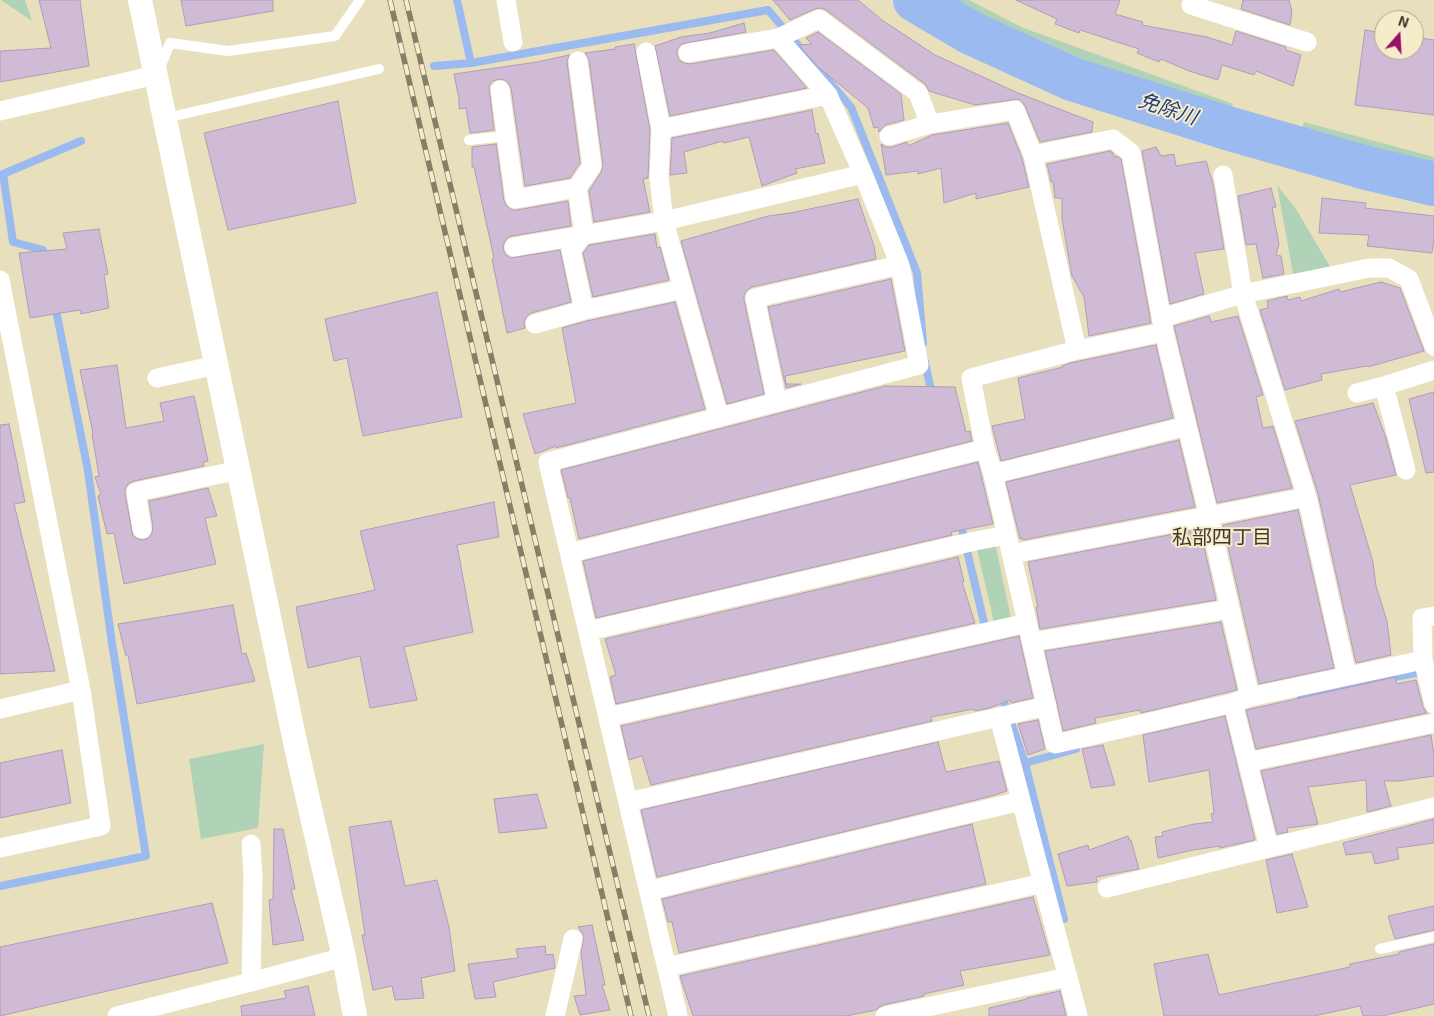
<!DOCTYPE html>
<meta charset="utf-8">
<style>
body{margin:0}
#map{position:relative;width:1434px;height:1016px;overflow:hidden;background:#e8dfbd;font-family:"Exo 2",sans-serif}
canvas{display:block}
.north{position:absolute;left:1374px;top:10px;width:50px;height:50px;box-sizing:border-box;background:#f6ecca;border:1px solid #aca58b;border-radius:50%;rotate:19deg;font-size:14px;font-weight:700;line-height:20px;text-align:center;color:#3e3a2d}
.north::after{content:'';display:block;margin:auto;width:18px;height:22px;background:#951168;clip-path:polygon(50% 0,100% 100%,50% 72%,0 100%)}
</style>
<div id="map">
<canvas width="1434" height="1016"></canvas>
<div class="north">N</div>
</div>
<script>
const context = document.querySelector('canvas').getContext('2d');
context.lineJoin = 'round';
function fill(path, color) { context.fillStyle = color; context.fill(path, 'evenodd'); }
const poly = rows => new Path2D(rows.map(r => 'M' + r).join(''));
function trace(path, color, width, dash) { context.strokeStyle = color; context.lineWidth = width; context.lineCap = dash ? 'butt' : 'round'; context.setLineDash(dash || []); context.stroke(path); }
function label(font, color, halo, rows, align = 'center') {
  context.font = font + ' "Exo 2","Noto Sans JP",sans-serif'; context.lineWidth = 4; context.setLineDash([]); context.textBaseline = 'middle'; context.strokeStyle = halo; context.fillStyle = color; for (const [text, x, y, turn = 0] of rows) {
    context.save(); context.translate(x, y); context.rotate((+turn || 0) * Math.PI / 180); context.textAlign = isNaN(turn) ? turn : align; if (halo) context.strokeText(text, 0, 0); context.fillText(text, 0, 0); context.restore();
  }
}
fill(poly([
 [1,0,25,0,32,21],
 [924,0,969,0,1021,27,1233,104,1227,122,1079,72,974,32],
 [1304,122,1434,157,1434,179,1379,167,1297,141],
 [1277,185,1296,209,1332,270,1295,284],
 [995,543,1011,618,994,622,976,545],
 [264,744,258,828,201,839,189,759]
]), '#b0d3b8');
trace(poly([
 [457,0,471,63],
 [434,66,471,63,768,10,851,107,917,273,923,343],
 [45,259,43,250,13,242,3,174,81,141],
 [925,362,932,395],
 [960,521,986,631],
 [1001,693,1025,763,1064,919],
 [1301,696,1425,671],
 [1025,763,1076,749],
 [0,886,146,856,112,643,88,471,55,305]
]), '#9bbaf0', 8);
trace(poly([
 [915,0,971,33,1072,79,1227,128,1367,168,1434,184]
]), '#9bbaf0', 44);
const building = poly([
 [39,0,80,0,89,66,0,82,0,51,51,48,39,0],
 [181,0,273,0,273,11,186,26,181,0],
 [773,0,858,0,882,20,935,55,1018,93,1093,122,1092,132,1040,142,1025,106,1019,99,975,105,929,91,925,84,826,10,821,8,815,9,790,20,773,0],
 [1016,0,1120,0,1115,14,1143,22,1142,25,1207,37,1232,45,1236,31,1286,47,1286,50,1301,55,1293,86,1256,71,1254,75,1222,65,1218,80,1189,71,1161,59,1159,62,1137,53,1139,49,1080,30,1079,33,1055,24,1057,19,1016,0],
 [1243,0,1289,0,1292,12,1290,25,1241,9,1243,0],
 [744,23,746,32,681,44,677,50,677,54,679,60,684,63,690,64,774,50,807,88,670,116,655,46,681,37,710,33,744,23],
 [1365,30,1384,33,1384,50,1414,50,1414,37,1434,40,1434,115,1355,105,1365,30],
 [818,32,901,94,904,120,885,125,879,132,878,127,874,128,868,108,817,66,799,45,812,44,806,38,818,32],
 [634,44,650,130,648,178,643,179,650,212,594,222,589,191,601,172,603,165,589,60,585,53,615,49,615,47,634,44],
 [569,55,567,62,580,163,570,178,525,186,511,88,509,84,505,80,499,79,493,81,489,86,494,130,470,133,466,108,459,109,459,99,454,74,537,62,569,55],
 [338,101,356,203,228,230,204,133,338,101],
 [812,110,816,134,818,133,825,163,795,169,797,173,762,186,749,137,724,143,723,141,684,152,687,173,670,175,672,138,812,110],
 [1008,123,1022,158,1029,187,976,199,976,193,944,203,941,168,918,174,918,171,886,175,881,144,886,147,892,147,907,142,908,146,932,135,1008,123],
 [496,144,504,201,507,206,512,210,517,210,568,201,571,226,512,236,507,238,504,243,503,248,505,254,511,258,560,250,571,302,531,313,527,316,524,321,525,328,507,333,492,259,494,258,474,167,472,167,472,147,496,144],
 [1156,147,1161,156,1174,154,1176,166,1206,161,1213,184,1224,249,1195,253,1204,294,1170,304,1142,151,1156,147],
 [1110,151,1113,153,1114,157,1117,156,1121,159,1151,323,1089,336,1084,297,1072,276,1062,219,1062,198,1055,198,1053,182,1051,182,1047,164,1110,151],
 [1271,188,1276,207,1272,208,1279,244,1276,255,1281,256,1284,274,1263,278,1256,244,1246,245,1238,196,1271,188],
 [1322,198,1366,203,1365,208,1434,216,1434,239,1432,253,1367,246,1369,235,1319,233,1322,198],
 [858,199,874,246,876,259,752,287,747,290,744,295,744,300,764,394,727,404,681,241,768,216,790,213,858,199],
 [99,229,108,274,104,275,109,308,81,314,80,310,30,318,19,253,67,249,63,233,99,229],
 [655,234,657,248,660,247,669,280,593,297,583,253,589,245,655,234],
 [891,279,905,351,785,376,786,384,801,384,786,388,768,307,891,279],
 [1381,282,1400,288,1424,351,1368,367,1367,366,1321,374,1322,380,1285,390,1260,310,1268,308,1267,301,1287,296,1288,300,1300,297,1301,301,1339,289,1340,292,1381,282],
 [437,292,462,417,363,436,347,358,334,361,325,319,437,292],
 [675,302,705,409,556,448,556,446,535,454,523,414,576,403,562,328,587,321,675,302],
 [1209,316,1211,322,1238,316,1263,395,1256,397,1263,428,1273,426,1292,488,1217,503,1174,326,1209,316],
 [1156,345,1173,418,1001,461,992,426,1025,419,1018,378,1063,367,1062,366,1070,363,1156,345],
 [117,365,126,428,164,421,160,403,194,396,208,461,203,462,204,466,134,481,128,484,125,489,125,494,133,536,138,539,143,540,149,538,152,533,153,527,149,501,208,488,217,516,205,518,216,564,124,584,114,533,107,534,98,496,101,494,95,477,99,476,92,434,93,434,80,370,117,365],
 [885,386,955,387,966,432,970,431,972,441,579,539,570,498,568,498,561,470,885,386],
 [1434,392,1434,472,1426,473,1409,399,1434,392],
 [1373,403,1386,438,1396,475,1350,485,1373,562,1376,586,1387,621,1391,655,1356,663,1318,494,1295,421,1373,403],
 [9,424,25,502,14,504,55,671,0,674,0,425,9,424],
 [1179,440,1195,507,1023,540,1022,538,1020,539,1006,482,1179,440],
 [978,462,993,524,951,532,952,535,596,618,583,561,978,462],
 [494,502,499,537,457,545,473,632,404,647,417,700,370,708,360,656,308,668,296,607,375,590,360,531,494,502],
 [1298,510,1334,668,1259,684,1223,525,1298,510],
 [1200,529,1216,600,1040,629,1036,607,1038,607,1028,562,1200,529],
 [958,557,964,582,962,582,975,623,616,704,610,677,616,675,605,639,958,557],
 [233,605,242,654,246,653,255,681,137,704,128,655,126,656,118,624,233,605],
 [1221,622,1237,690,1141,713,1140,710,1095,718,1096,723,1063,731,1045,651,1221,622],
 [1019,636,1033,698,1011,703,1010,700,990,708,975,711,974,709,931,717,932,721,651,785,642,756,629,760,621,726,1019,636],
 [1395,677,1397,684,1416,680,1423,707,1427,713,1256,749,1246,710,1395,677],
 [1225,716,1255,840,1220,848,1220,846,1193,850,1158,858,1155,837,1163,836,1162,832,1194,824,1213,822,1211,814,1214,813,1209,770,1149,782,1143,735,1225,716],
 [1038,720,1045,749,1028,755,1018,724,1038,720],
 [1431,735,1434,755,1434,776,1399,781,1384,781,1391,806,1367,812,1366,780,1308,787,1318,824,1287,828,1288,832,1277,834,1261,771,1431,735],
 [938,742,946,772,999,761,1007,791,988,797,657,877,641,810,938,742],
 [1103,745,1115,785,1091,788,1082,749,1103,745],
 [62,750,71,803,0,818,0,763,62,750],
 [537,794,547,828,499,833,494,799,537,794],
 [1434,819,1434,843,1397,848,1399,859,1375,864,1372,852,1346,855,1343,843,1434,819],
 [391,821,405,886,437,880,449,927,455,971,421,978,424,998,395,1000,392,986,373,990,362,935,365,935,349,827,391,821],
 [972,824,986,884,679,953,672,922,668,922,662,899,972,824],
 [274,829,283,829,295,889,291,889,304,940,273,945,269,900,273,899,274,829],
 [1128,836,1129,840,1131,840,1139,869,1096,877,1097,882,1067,886,1058,854,1088,845,1089,850,1128,836],
 [1292,854,1308,907,1277,913,1266,860,1292,854],
 [1033,897,1050,955,960,971,964,985,924,994,924,996,883,1005,876,1010,846,1016,693,1016,680,976,1033,897],
 [212,903,228,963,0,1016,0,947,212,903],
 [1434,906,1434,930,1395,939,1388,916,1434,906],
 [592,925,605,985,602,985,610,1010,580,1015,574,996,586,995,581,953,584,936,578,927,592,925],
 [1434,944,1434,1004,1382,1016,1363,1016,1360,1006,1314,1016,1164,1016,1154,964,1208,954,1219,995,1350,967,1350,964,1399,954,1399,952,1434,944],
 [545,946,546,955,553,954,555,968,493,982,496,997,475,999,468,964,518,958,516,949,545,946],
 [308,986,315,1016,242,1016,241,1006,286,998,284,991,308,986],
 [1060,991,1066,1016,989,1016,989,1008,1027,999,1027,998,1060,991]
]);
fill(building, '#d0bbd7');
trace(building, '#b09cb7', 1);
trace(poly([
 [160,68,170,43,228,51,335,36,360,0],
 [166,118,379,69],
 [469,140,506,136],
 [1380,949,1434,937]
]), '#fff', 10);
trace(poly([
 [506,0,513,42],
 [1191,5,1307,42],
 [646,52,661,129,659,177,664,221,719,417],
 [688,53,778,38,819,19,918,93,930,124,1015,110,1033,155,1077,350],
 [500,90,515,199,577,188,592,166,578,61],
 [0,111,156,75],
 [661,129,828,95],
 [889,136,930,124],
 [1033,155,1113,139,1131,153,1164,332,1209,516,1250,697],
 [1223,175,1243,294,1369,268,1389,268,1409,279,1434,346],
 [577,188,584,234,571,250,584,310,683,289],
 [514,247,664,221,863,174],
 [0,280,81,690,0,709],
 [1161,318,1243,294,1307,497,1347,676],
 [535,324,584,310],
 [1164,332,1077,350,971,378,985,449,993,474,1055,744,1233,703,1250,697,1423,660,1434,704],
 [157,378,217,365],
 [1357,393,1384,386],
 [777,402,755,298,900,265],
 [1406,470,1384,386,1434,370],
 [993,474,1187,426],
 [142,529,136,492,239,470],
 [570,553,985,449],
 [1011,554,1307,497],
 [588,631,975,541,1007,535],
 [1032,642,1230,609],
 [1423,660,1422,618,1434,616],
 [1233,703,1269,848],
 [608,717,1027,623],
 [999,717,1078,1016],
 [1248,762,1434,723],
 [628,802,1047,706],
 [0,848,101,826,81,690],
 [1107,888,1434,807],
 [649,891,718,873,1021,801],
 [667,967,1043,883],
 [251,982,344,957],
 [117,1016,251,982,253,876,251,844],
 [555,1016,573,939],
 [678,1016,548,462,919,365,900,265,863,174,828,95,778,38],
 [885,1016,1068,977]
]), '#fff', 19);
trace(poly([
 [140,0,297,751,344,957,355,1016]
]), '#fff', 24);
const rail = poly([
 [390,0,631,1016],
 [406,0,649,1016]
]);
trace(rail, '#857e69', 5.5);
trace(rail, '#f6ecca', 4, [11]);
label('italic 20px', '#1b3d7c', '#f6ecca', [
 ["免除川",1168,109,18]
]);
label('20px', '#3e3a2d', '#f6ecca', [
 ["私部四丁目",1222,537]
]);
</script>
